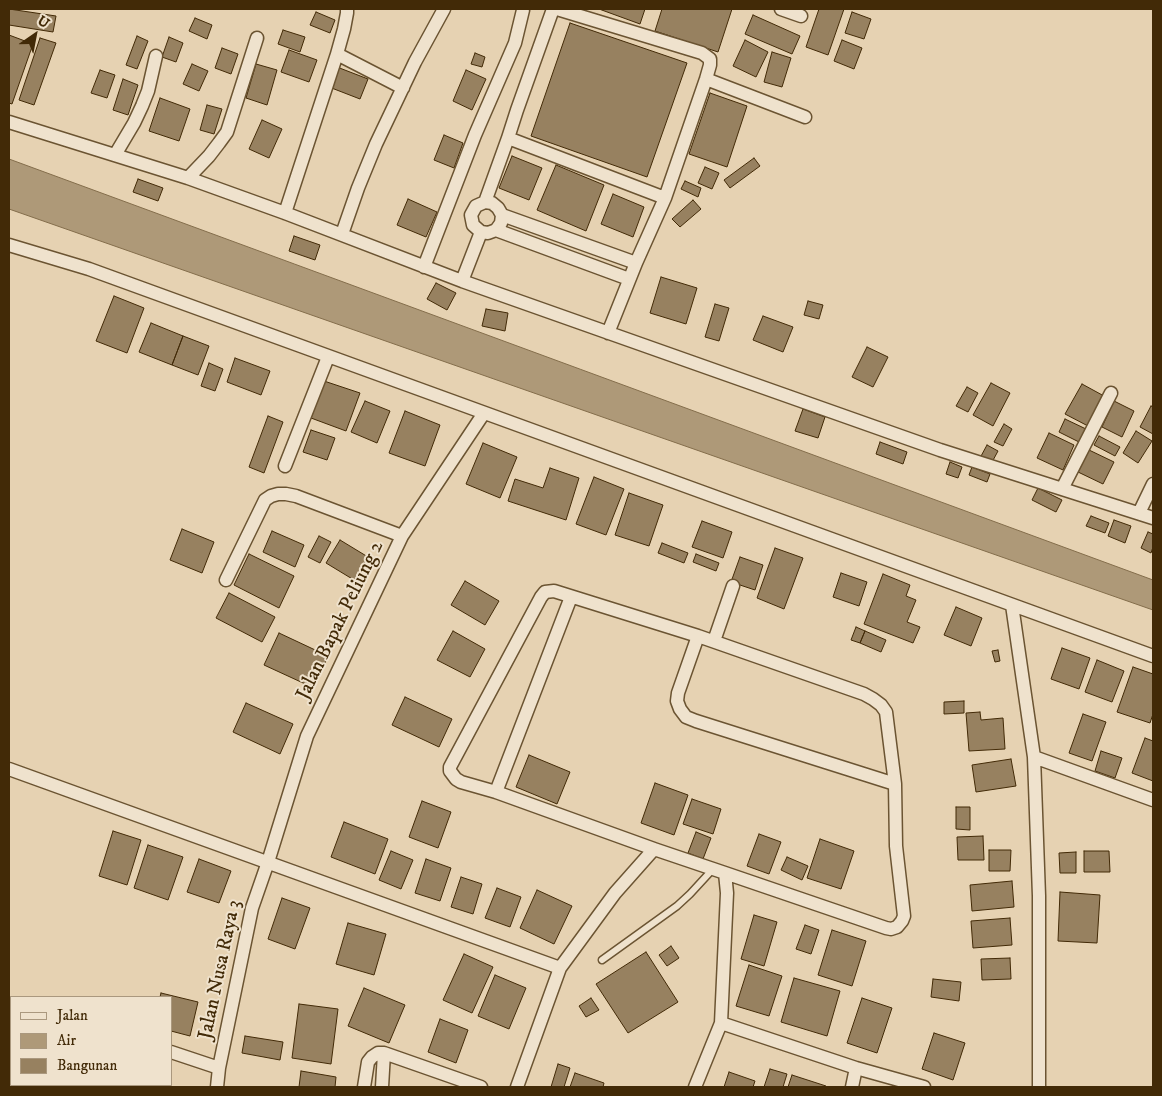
<!DOCTYPE html>
<style>
body{margin:0}
#map{position:relative;width:1162px;height:1096px;overflow:hidden;background:#e6d2b2;font-family:"IM FELL DW Pica",serif}
canvas{display:block}
.frame{position:absolute;inset:0;border:10px solid #422a07;pointer-events:none}
.legend{position:absolute;left:10px;top:996px;width:162px;height:90px;box-sizing:border-box;background:#efe2cd;border:1px solid #aa987e;margin:0;padding:6px 9px;list-style:none;font-size:15px;color:#422a07}
.legend li{display:flex;align-items:center;gap:10px;height:25px}
.legend b{width:25px;border:1px solid #aa987e}
.north{position:absolute;left:10px;top:10px;width:50px;height:50px;-webkit-text-stroke:4px #efe2cd;paint-order:stroke;rotate:33deg;font-size:14px;font-weight:700;line-height:20px;text-align:center;color:#422a07}
.north::after{content:'';display:block;margin:auto;width:18px;height:22px;background:#422a07;clip-path:polygon(50% 0,100% 100%,50% 72%,0 100%)}
</style>
<div id="map">
<canvas width="1162" height="1096"></canvas>
<div class="frame"></div>
<ul class="legend">
<li><b style="height:6px;background:#efe2cd"></b>Jalan</li>
<li><b style="height:14px;background:#ae9978"></b>Air</li>
<li><b style="height:14px;background:#978160"></b>Bangunan</li>
</ul>
<div class="north">U</div>
</div>
<script>
const context = document.querySelector('canvas').getContext('2d');
context.lineJoin = 'round';
function fill(path, color) { context.fillStyle = color; context.fill(path, 'evenodd'); }
const poly = rows => new Path2D(rows.map(r => 'M' + r).join(''));
function trace(path, color, width, dash) { context.strokeStyle = color; context.lineWidth = width; context.lineCap = dash ? 'butt' : 'round'; context.setLineDash(dash || []); context.stroke(path); }
function label(font, color, halo, rows, align = 'center') {
  context.font = font + ' "IM FELL DW Pica",serif'; context.lineWidth = 4; context.setLineDash([]); context.textBaseline = 'middle'; context.strokeStyle = halo; context.fillStyle = color; for (const [text, x, y, turn = 0] of rows) {
    context.save(); context.translate(x, y); context.rotate((+turn || 0) * Math.PI / 180); context.textAlign = isNaN(turn) ? turn : align; if (halo) context.strokeText(text, 0, 0); context.fillText(text, 0, 0); context.restore();
  }
}
const water = poly([
 [9,159,1153,580,1153,610,9,209,9,159]
]);
fill(water, '#ae9978');
trace(water, '#836d4b', 1);
const building = poly([
 [9,9,56,16,53,32,9,25,9,9],
 [599,9,645,9,640,24,599,9],
 [662,9,732,9,718,52,655,31,662,9],
 [819,9,844,9,828,55,806,47,819,9],
 [316,12,335,20,330,33,310,25,316,12],
 [852,12,871,19,864,39,845,33,852,12],
 [753,15,800,36,792,54,745,34,753,15],
 [195,18,212,25,207,39,189,31,195,18],
 [570,23,687,63,647,177,531,136,570,23],
 [283,30,305,37,300,52,278,44,283,30],
 [9,35,33,44,12,104,9,103,9,35],
 [137,36,148,41,137,69,126,65,137,36],
 [169,37,183,43,176,62,162,57,169,37],
 [40,38,56,43,34,105,19,100,40,38],
 [745,40,768,52,756,77,733,66,745,40],
 [842,40,862,48,854,69,834,61,842,40],
 [222,48,238,54,231,74,215,68,222,48],
 [289,50,317,60,309,82,281,72,289,50],
 [772,52,791,58,782,87,764,82,772,52],
 [475,53,485,57,482,67,471,64,475,53],
 [192,64,208,71,199,91,183,84,192,64],
 [256,64,277,70,267,105,246,98,256,64],
 [337,67,368,79,360,99,329,87,337,67],
 [100,70,115,75,107,98,91,93,100,70],
 [466,70,486,79,472,110,453,101,466,70],
 [123,79,138,85,128,115,113,110,123,79],
 [710,93,747,106,727,167,689,154,710,93],
 [160,98,190,109,179,141,149,131,160,98],
 [207,105,222,109,214,134,200,130,207,105],
 [262,120,282,129,269,158,249,149,262,120],
 [444,135,463,143,454,168,434,160,444,135],
 [512,156,542,168,529,200,499,188,512,156],
 [754,158,760,166,730,188,724,180,754,158],
 [556,165,604,185,586,231,537,210,556,165],
 [705,167,719,173,712,189,698,183,705,167],
 [138,179,163,188,158,201,133,192,138,179],
 [685,181,701,188,698,197,681,189,685,181],
 [613,194,644,207,633,237,601,224,613,194],
 [408,199,437,212,426,237,397,225,408,199],
 [693,200,701,209,680,227,672,219,693,200],
 [294,236,320,245,315,260,289,251,294,236],
 [661,277,697,288,686,324,650,313,661,277],
 [436,283,456,293,447,310,427,299,436,283],
 [114,296,144,308,127,353,96,341,114,296],
 [808,301,823,305,819,319,804,315,808,301],
 [715,304,729,308,719,341,705,337,715,304],
 [486,309,508,313,505,331,482,326,486,309],
 [763,316,793,327,783,352,753,340,763,316],
 [151,323,183,336,172,365,139,352,151,323],
 [183,336,209,346,198,375,172,365,183,336],
 [867,347,888,357,873,387,852,377,867,347],
 [235,358,270,371,261,395,227,382,235,358],
 [209,363,223,369,215,391,201,386,209,363],
 [324,381,360,393,346,431,311,418,324,381],
 [991,383,1010,393,993,426,973,415,991,383],
 [1082,384,1104,396,1088,426,1065,414,1082,384],
 [967,387,978,393,968,412,956,406,967,387],
 [365,401,390,411,377,443,351,432,365,401],
 [1114,401,1134,411,1122,437,1102,427,1114,401],
 [1151,406,1153,407,1153,434,1140,427,1151,406],
 [803,409,825,417,818,438,795,431,803,409],
 [405,411,440,425,425,466,389,453,405,411],
 [268,416,283,422,264,473,249,467,268,416],
 [1065,419,1086,429,1079,442,1059,432,1065,419],
 [1004,424,1012,429,1003,446,994,442,1004,424],
 [311,430,335,438,327,460,303,452,311,430],
 [1136,431,1152,441,1138,463,1123,453,1136,431],
 [1049,433,1074,445,1063,470,1037,458,1049,433],
 [1099,436,1120,447,1115,456,1094,445,1099,436],
 [880,442,907,452,903,464,876,454,880,442],
 [483,443,517,457,500,498,466,484,483,443],
 [987,445,998,451,991,464,980,458,987,445],
 [1089,450,1114,462,1103,484,1078,472,1089,450],
 [950,462,962,467,958,478,946,474,950,462],
 [972,467,990,474,987,482,969,475,972,467],
 [550,468,579,478,566,520,508,501,515,479,543,488,550,468],
 [594,477,624,489,606,535,576,524,594,477],
 [1038,488,1062,500,1056,512,1032,500,1038,488],
 [629,493,663,505,649,546,615,535,629,493],
 [1091,516,1109,523,1105,533,1086,526,1091,516],
 [1114,520,1131,526,1125,543,1108,536,1114,520],
 [702,521,732,532,723,558,692,547,702,521],
 [182,529,214,542,202,573,170,560,182,529],
 [272,531,304,545,295,567,263,552,272,531],
 [1148,532,1153,534,1153,547,1151,553,1141,548,1148,532],
 [319,536,331,542,320,563,308,557,319,536],
 [340,540,368,557,354,580,326,563,340,540],
 [662,543,688,553,684,563,658,553,662,543],
 [775,548,803,558,784,609,757,598,775,548],
 [249,554,294,576,279,608,234,585,249,554],
 [696,554,719,563,716,571,693,562,696,554],
 [740,557,763,565,755,590,731,582,740,557],
 [841,573,867,582,859,606,833,597,841,573],
 [883,574,910,585,906,596,916,600,907,622,920,627,913,643,864,624,883,574],
 [465,581,499,601,485,625,451,605,465,581],
 [229,593,275,617,262,642,216,618,229,593],
 [956,607,982,618,971,646,944,635,956,607],
 [856,627,865,631,860,643,851,640,856,627],
 [453,631,485,649,470,677,437,660,453,631],
 [865,631,886,640,881,652,860,643,865,631],
 [279,633,328,656,314,688,264,665,279,633],
 [1062,648,1090,658,1079,689,1051,679,1062,648],
 [998,650,1000,661,995,662,992,651,998,650],
 [1097,660,1124,671,1112,702,1085,692,1097,660],
 [1133,667,1153,674,1153,714,1150,723,1117,712,1133,667],
 [405,697,452,719,439,747,392,725,405,697],
 [964,701,964,713,944,714,944,702,964,701],
 [246,703,293,724,280,754,233,732,246,703],
 [980,712,981,720,1003,718,1005,749,969,751,966,713,980,712],
 [1083,714,1106,722,1092,761,1069,753,1083,714],
 [1145,738,1153,741,1153,781,1132,773,1145,738],
 [1101,751,1122,758,1115,778,1095,771,1101,751],
 [529,755,570,772,557,804,516,787,529,755],
 [1011,759,1016,786,976,792,972,765,1011,759],
 [655,783,688,795,674,835,641,823,655,783],
 [692,799,721,809,713,834,683,824,692,799],
 [422,801,451,812,438,848,409,837,422,801],
 [956,807,970,807,970,830,956,829,956,807],
 [344,822,388,839,375,874,331,857,344,822],
 [113,831,141,840,127,885,99,876,113,831],
 [696,832,711,838,703,859,688,853,696,832],
 [759,834,781,842,769,874,747,866,759,834],
 [983,836,984,860,958,860,957,837,983,836],
 [820,839,854,851,841,889,807,878,820,839],
 [148,845,183,857,168,900,134,888,148,845],
 [989,850,1011,850,1010,871,989,871,989,850],
 [391,851,413,860,401,889,379,880,391,851],
 [1084,851,1109,851,1110,872,1084,872,1084,851],
 [1076,852,1076,873,1060,873,1059,853,1076,852],
 [787,857,808,866,802,880,781,870,787,857],
 [199,859,231,871,219,903,187,892,199,859],
 [426,859,451,868,440,901,415,893,426,859],
 [461,877,482,884,473,914,451,907,461,877],
 [1012,881,1014,907,972,911,970,885,1012,881],
 [497,888,521,897,510,927,485,918,497,888],
 [537,890,572,906,554,944,520,928,537,890],
 [1060,892,1100,895,1097,943,1058,941,1060,892],
 [282,898,310,908,295,949,268,939,282,898],
 [754,915,777,922,764,966,741,959,754,915],
 [1010,918,1012,945,973,948,971,921,1010,918],
 [348,923,386,934,374,975,336,964,348,923],
 [805,925,819,930,811,954,796,949,805,925],
 [832,930,866,941,852,986,818,975,832,930],
 [671,946,679,958,667,966,659,955,671,946],
 [646,952,678,1002,628,1033,596,984,646,952],
 [464,954,493,967,472,1013,443,1000,464,954],
 [1010,958,1011,979,982,980,981,959,1010,958],
 [749,965,782,976,769,1016,736,1006,749,965],
 [495,975,526,988,509,1029,478,1016,495,975],
 [794,978,840,991,827,1036,781,1022,794,978],
 [933,979,961,982,959,1001,931,997,933,979],
 [364,988,405,1005,389,1043,348,1026,364,988],
 [161,993,198,1002,190,1036,171,1031,171,997,160,997,161,993],
 [591,998,599,1010,586,1017,579,1006,591,998],
 [862,998,892,1008,877,1053,847,1043,862,998],
 [299,1004,338,1009,331,1064,292,1058,299,1004],
 [440,1019,468,1030,456,1063,428,1052,440,1019],
 [934,1033,965,1043,953,1080,922,1069,934,1033],
 [245,1036,283,1042,280,1060,242,1053,245,1036],
 [558,1064,570,1068,564,1087,551,1087,558,1064],
 [770,1069,787,1074,783,1087,764,1087,770,1069],
 [301,1071,336,1077,335,1087,299,1087,301,1071],
 [729,1072,755,1081,753,1087,724,1087,729,1072],
 [575,1073,604,1083,603,1087,570,1087,575,1073],
 [792,1075,826,1086,826,1087,788,1087,792,1075]
]);
fill(building, '#978160');
trace(building, '#422a07', 1);
const service = poly([
 [602,960,677,906,690,894,713,869]
]);
const minor = poly([
 [557,9,702,53,710,59,710,65,706,79,665,198],
 [781,9,801,16],
 [337,54,344,29,347,13,347,9],
 [706,79,805,117],
 [9,122,188,178,285,213,462,281,940,450,1153,518],
 [508,138,517,110,553,9],
 [115,155,134,123,142,106,148,91,156,56],
 [188,178,209,156,219,143,227,132,257,38],
 [485,202,492,203,498,208,502,215,501,223,496,230,488,233,481,232,473,225,471,215,476,206,485,202,508,138,665,198,636,263,608,333],
 [285,213,337,54,403,88],
 [502,215,636,263],
 [496,230,629,279],
 [342,234,358,188,376,144,415,62,444,9],
 [9,245,89,269,1153,656],
 [424,267,475,135,515,43,523,10],
 [462,281,481,232],
 [285,466,328,357],
 [1062,489,1111,393],
 [1139,513,1153,484],
 [226,580,265,500,271,496,278,494,286,494,296,496,402,536],
 [1012,605,1034,757,1039,896,1039,1087],
 [698,636,678,693,677,701,680,709,686,717,696,721,895,784],
 [714,641,733,586],
 [1034,757,1153,800],
 [9,769,560,968,615,893,654,849,725,873,727,893,721,1023,856,1068,924,1087],
 [496,792,571,597],
 [654,849,496,792,461,782,456,779,450,771,450,767,541,597,545,592,554,591,698,636,864,694,873,699,881,705,886,712,895,784,896,846,904,916,902,921,897,927,891,929,886,928,725,873],
 [171,1052,219,1068],
 [30,1087,32,1085],
 [217,1087,219,1068,252,908,268,862,307,736,402,536,484,413],
 [364,1087,368,1062,372,1057,378,1053,384,1053,481,1087],
 [382,1087,384,1053],
 [517,1087,560,968],
 [695,1087,721,1023],
 [852,1087,856,1068]
]);
trace(service, '#6b5432', 9);
trace(minor, '#6b5432', 15);
trace(service, '#efe2cd', 6);
trace(minor, '#efe2cd', 12);
label('20px', '#422a07', '#efe2cd', [
 ["Jalan Bapak Peliung 2",341,621,-64],
 ["Jalan Nusa Raya 3",221,970,-78]
]);
</script>
